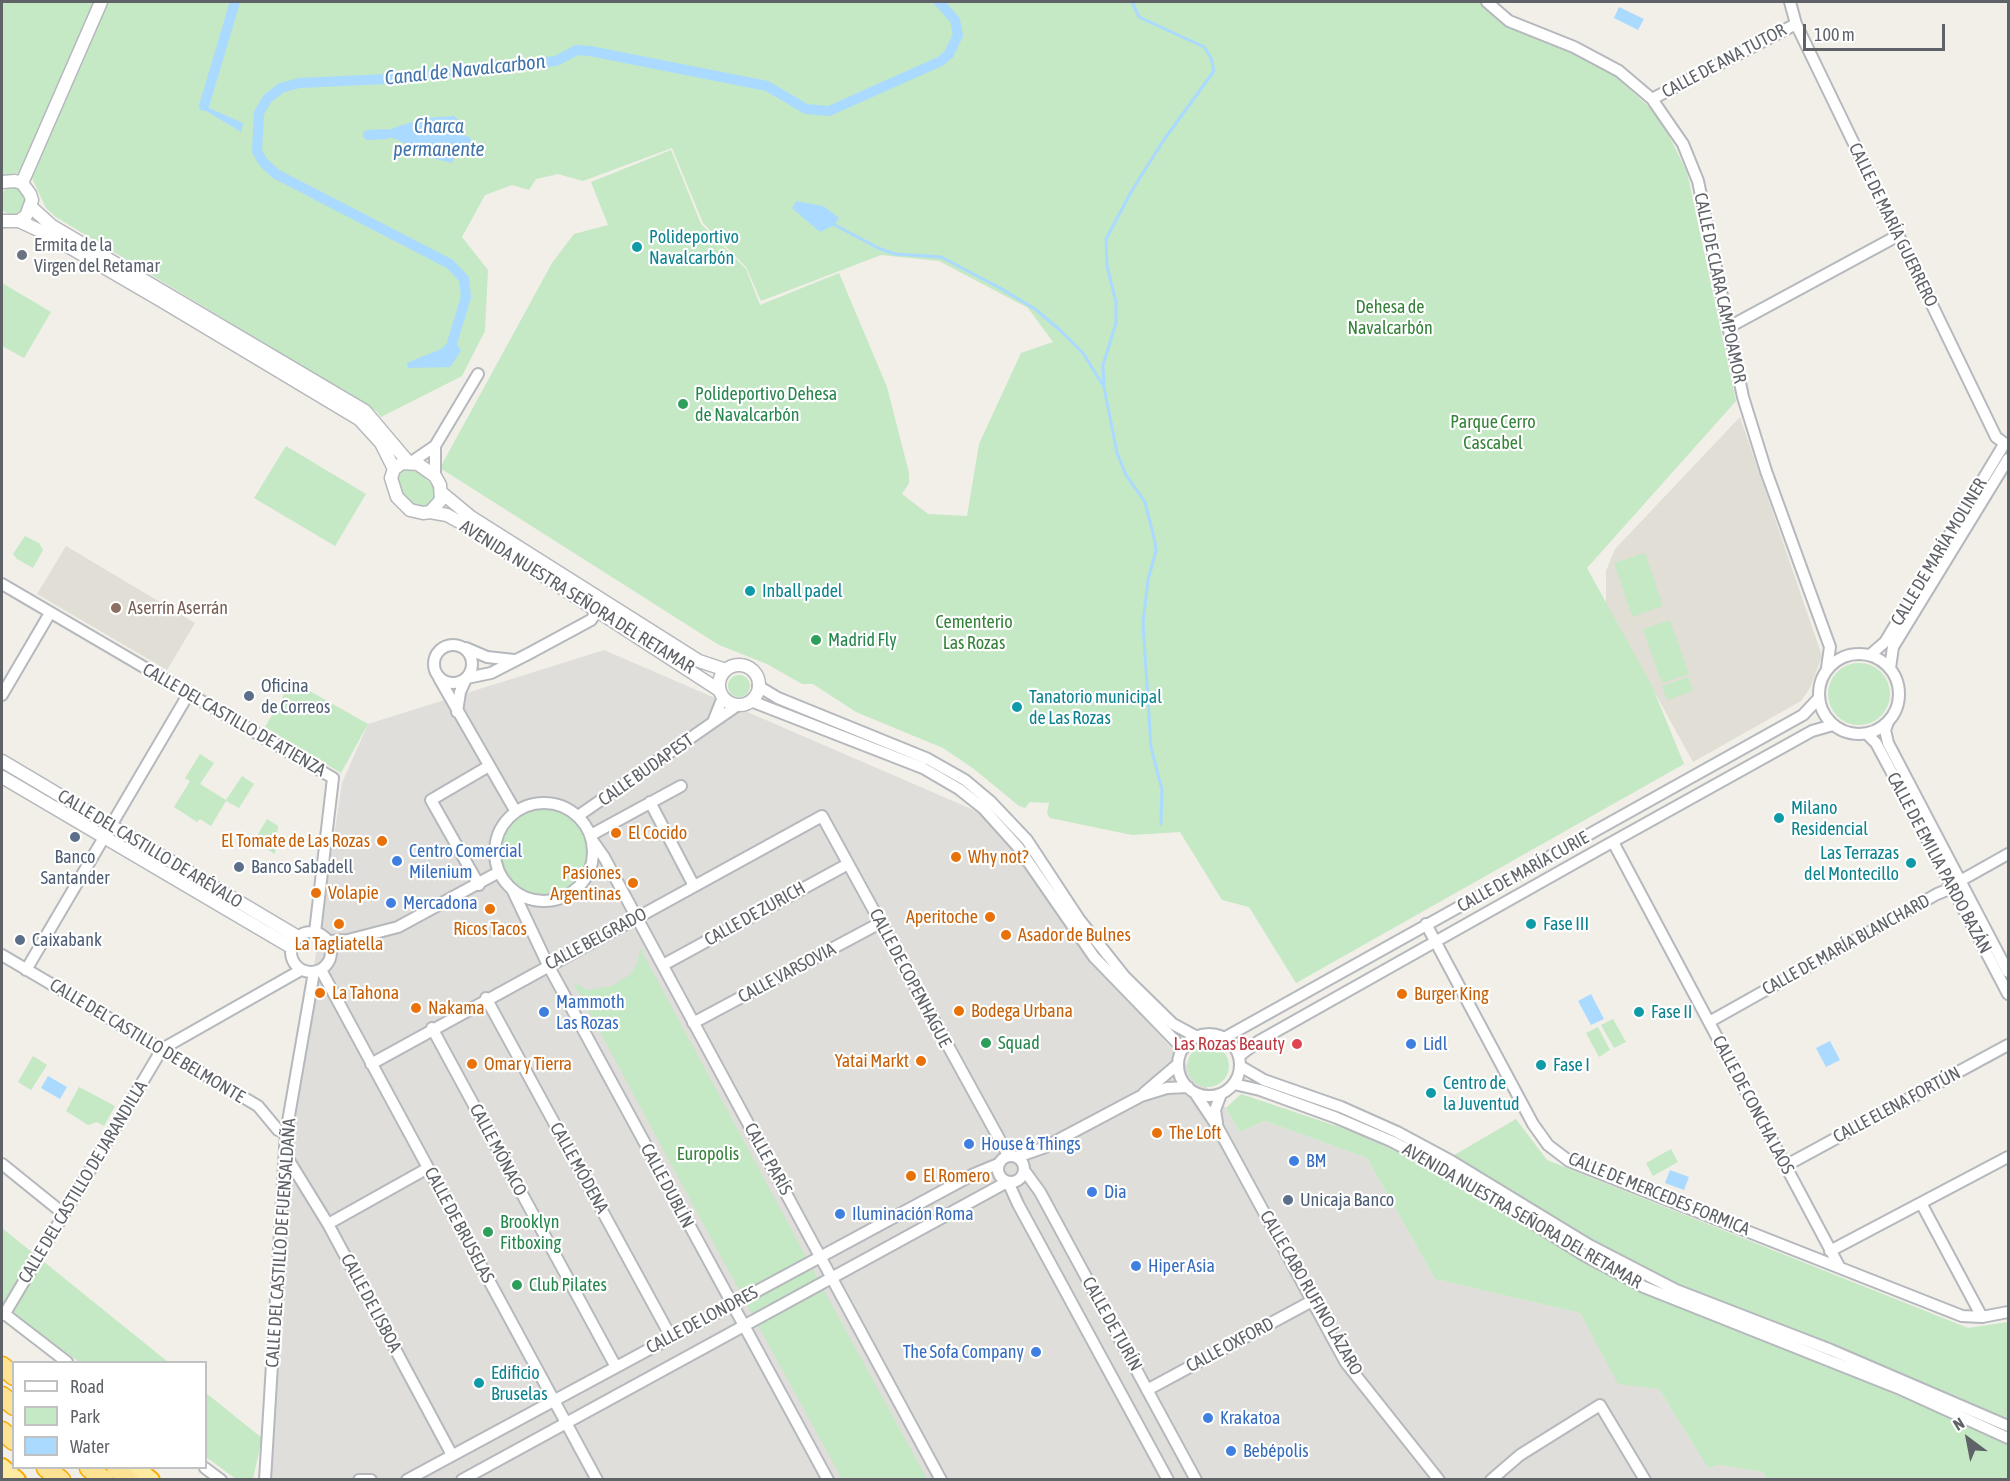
<!DOCTYPE html>
<meta charset="utf-8">
<style>
body{margin:0}
#map{position:relative;width:2010px;height:1481px;overflow:hidden;background:#f1efe8;font-family:"Asap Condensed",sans-serif}
canvas{display:block}
.frame{position:absolute;inset:0;border:3px solid #5f6368;pointer-events:none}
.legend{position:absolute;left:12px;top:1361px;width:195px;height:108px;box-sizing:border-box;background:#fff;border:2px solid #bfc1c3;margin:0;padding:8px 10px;list-style:none;font-size:18px;color:#5f6368}
.legend li{display:flex;align-items:center;gap:12px;height:30px}
.legend b{width:30px;border:2px solid #bfc1c3}
.north{position:absolute;left:1938px;top:1409px;width:60px;height:60px;-webkit-text-stroke:4px #fff;paint-order:stroke;rotate:328deg;font-size:16px;font-weight:700;line-height:24px;text-align:center;color:#5f6368}
.north::after{content:'';display:block;margin:auto;width:21px;height:27px;background:#5f6368;clip-path:polygon(50% 0,100% 100%,50% 72%,0 100%)}
.scale{position:absolute;left:1803px;top:24px;width:142px;height:27px;box-sizing:border-box;border:3px solid #5f6368;border-top:0;padding-left:8px;font-size:18px;line-height:21px;white-space:nowrap;color:#5f6368;-webkit-text-stroke:4px #fff;paint-order:stroke}
</style>
<div id="map">
<canvas width="2010" height="1481"></canvas>
<div class="frame"></div>
<ul class="legend">
<li><b style="height:8px;background:#fff"></b>Road</li>
<li><b style="height:16px;background:#c5e8c5"></b>Park</li>
<li><b style="height:16px;background:#aadaff"></b>Water</li>
</ul>
<div class="north">N</div>
<div class="scale">100 m</div>
</div>
<script>
const context = document.querySelector('canvas').getContext('2d');
context.lineJoin = 'round';
function fill(path, color) { context.fillStyle = color; context.fill(path, 'evenodd'); }
const poly = rows => new Path2D(rows.map(r => 'M' + r).join(''));
function trace(path, color, width, dash) { context.strokeStyle = color; context.lineWidth = width; context.lineCap = dash ? 'butt' : 'round'; context.setLineDash(dash || []); context.stroke(path); }
function label(font, color, halo, rows, align = 'center') {
  context.font = font + ' "Asap Condensed",sans-serif'; context.lineWidth = 4.5; context.setLineDash([]); context.textBaseline = 'middle'; context.strokeStyle = halo; context.fillStyle = color; for (const [text, x, y, turn = 0] of rows) {
    context.save(); context.translate(x, y); context.rotate((+turn || 0) * Math.PI / 180); context.textAlign = isNaN(turn) ? turn : align; if (halo) context.strokeText(text, 0, 0); context.fillText(text, 0, 0); context.restore();
  }
}
fill(poly([
 [604,650,990,817,1110,981,1226,1108,1240,1132,1265,1121,1367,1158,1435,1279,1580,1313,1618,1383,1659,1389,1708,1468,1720,1465,1763,1472,1767,1479,266,1480,288,1135,342,783,368,724]
]), '#e0deda');
fill(poly([
 [1740,417,1822,656,1810,688,1801,701,1693,762,1606,604,1606,571,1615,549],
 [66,546,195,623,167,670,37,594]
]), '#e1ded6');
fill(poly([
 [2,2,1484,2,1495,18,1602,64,1659,116,1687,172,1736,401,1587,568,1652,686,1684,764,1296,983,1249,907,1222,900,1180,832,1132,835,1050,818,1047,813,1049,803,1030,802,1025,808,1019,806,974,769,943,748,856,712,813,684,802,684,767,664,719,645,440,468,552,263,574,234,608,225,591,182,671,150,701,224,746,269,760,305,839,273,887,387,909,473,909,483,902,494,928,514,967,516,979,444,1021,353,1053,342,1028,308,939,261,881,255,761,301,746,267,703,223,672,148,583,181,558,174,536,179,529,190,512,185,485,195,462,237,488,270,485,331,462,376,381,417,376,411,56,217,46,208,32,178,17,173,2,175],
 '-1 201a13 13 0 1 1 26 0a13 13 0 1 1-26 0Z',
 [2,283,51,312,24,358,2,346],
 [286,446,366,494,335,546,254,498],
 [405,470,419,472,435,488,437,494,431,505,425,507,413,504,401,494,397,485,399,475],
 [25,536,39,543,43,550,33,568,17,559,13,554],
 [1645,553,1663,606,1632,617,1614,563],
 [1670,620,1689,674,1662,683,1643,629],
 '1828 694a31 31 0 1 1 62 0a31 31 0 1 1-62 0Z',
 '728 686a11 11 0 1 1 22 0a11 11 0 1 1-22 0Z',
 [1688,677,1693,691,1667,700,1662,686],
 [292,681,368,724,341,773,265,727],
 [200,754,214,763,200,784,226,800,242,776,254,784,239,808,226,801,211,826,200,819,197,822,174,807,190,781,185,778],
 '500 852a44 44 0 1 1 88 0a44 44 0 1 1-88 0Z',
 [267,819,278,826,275,854,254,841],
 [640,948,839,1318,927,1479,842,1479,767,1342,573,982,588,990,612,986,631,974,637,964],
 [1613,1019,1626,1042,1614,1048,1601,1025],
 [1598,1027,1610,1050,1599,1057,1586,1033],
 '1187 1066a21 21 0 1 1 42 0a21 21 0 1 1-42 0Z',
 [33,1056,47,1065,31,1090,18,1082],
 [79,1087,115,1106,104,1126,97,1122,88,1125,66,1111],
 [1241,1094,1354,1132,1432,1168,1516,1119,1547,1160,1968,1328,2008,1322,2008,1479,1767,1480,1763,1472,1720,1465,1708,1468,1659,1389,1618,1384,1580,1313,1435,1279,1367,1158,1265,1121,1240,1132,1226,1108],
 [1671,1149,1678,1162,1653,1176,1646,1163],
 [2,1228,168,1362,79,1362,16,1315,2,1303],
 [206,1393,262,1438,253,1479,236,1479,206,1457]
]), '#c5e8c5');
fill(poly([
 [1619,7,1644,19,1638,30,1614,18],
 [204,106,243,123,241,132,203,109],
 [454,116,463,124,465,129,452,163,432,158,396,139,386,137,387,131,396,127,426,118],
 [796,201,823,206,839,218,835,225,820,232,792,208],
 [448,342,458,345,461,351,450,367,408,368,407,363,441,349],
 [1591,994,1604,1019,1591,1025,1578,1001],
 [1830,1041,1840,1060,1826,1067,1816,1048],
 [48,1076,67,1087,60,1099,41,1088],
 [1670,1170,1689,1177,1684,1190,1665,1183]
]), '#aadaff');
trace(poly([
 [835,225,878,248,895,254,941,257,1000,288,1035,309,1061,331,1083,353,1104,387,1117,453,1126,475,1145,502,1155,542,1156,551,1148,580,1143,623,1151,747,1162,790,1161,824],
 [1104,386,1103,365,1116,323,1116,302,1107,266,1106,239,1131,192,1163,141,1214,71,1211,58,1204,47,1139,17,1132,2]
]), '#aadaff', 3);
trace(poly([
 [204,106,235,2],
 [368,135,386,134],
 [461,140,466,141],
 [452,343,466,297,464,279,450,264,276,174,263,162,257,151,259,113,267,99,281,88,299,83,386,79,556,61,577,50,590,51,767,86,806,109,829,111,941,61,949,54,958,35,955,20,939,2]
]), '#aadaff', 10);
const minor = poly([
 [1487,2,1509,21,1574,47,1619,71,1652,99,1683,144,1698,181,1743,397,1766,471,1830,647,1827,668],
 [1790,2,1796,24,1996,437,2004,443],
 [1652,99,1796,24],
 [1729,327,1899,235],
 [410,463,435,446,478,374],
 [435,476,435,446],
 [2,584,333,778,315,932],
 '434 664a19 19 0 1 1 38 0a19 19 0 1 1-38 0Z',
 [466,648,487,657,514,660],
 '1819 694a40 40 0 1 1 80 0a40 40 0 1 1-80 0Z',
 [1870,655,1885,642,2003,446],
 [1890,668,1893,647,2008,459],
 [439,678,516,812],
 [467,678,491,673,530,653,591,620,597,611],
 [758,686,778,698,928,759,965,780,990,801,1027,840,1079,919,1125,977,1173,1024,1197,1037],
 [2,695,50,613],
 [751,701,923,768,959,789,983,808,1018,847,1094,957,1183,1049],
 [457,712,460,692,466,679],
 [713,722,723,697],
 [1888,722,1885,730,1888,743,2008,972],
 [1867,734,1876,743,1899,786,2008,994],
 [650,802,694,886],
 '495 852a49 49 0 1 1 98 0a49 49 0 1 1-98 0Z',
 [578,816,738,705],
 [591,835,681,786],
 [592,840,604,857,941,1480],
 [1613,842,1839,1266],
 [1960,881,2008,854],
 [479,885,431,800,489,766],
 [512,889,548,965,828,1480],
 [1426,924,1533,1124,1548,1145,1569,1161,1962,1316,1982,1317,2008,1312],
 '291 952a20 20 0 1 1 40 0a20 20 0 1 1-40 0Z',
 [328,941,348,940,398,927,499,872],
 [2,955,258,1106,278,1130,286,1133],
 [663,965,848,864],
 [26,970,189,693],
 [321,970,597,1480],
 [486,998,671,1337],
 [1709,1022,1937,894,1952,888,1957,889,1977,913],
 [693,1023,880,923],
 [432,1028,616,1367],
 '1178 1065a31 31 0 1 1 62 0a31 31 0 1 1-62 0Z',
 [1224,1038,1803,715,1818,699],
 [1239,1056,1259,1041,1598,850,1812,731,1833,725],
 [371,1064,822,816,1008,1155],
 [1240,1066,1264,1080,1341,1107,1397,1132,1451,1161,1589,1245,1676,1290,1831,1350,2008,1426],
 [1234,1084,1260,1090,1337,1118,1391,1141,1446,1169,1584,1255,1644,1287,1898,1388,2008,1438],
 [1144,1093,1178,1064],
 [1195,1093,1217,1126,1346,1363,1439,1480],
 [1217,1123,1215,1110,1221,1094],
 [285,1154,328,1224,452,1455],
 '998 1169a13 13 0 1 1 26 0a13 13 0 1 1-26 0Z',
 [1017,1157,1043,1148,1141,1096,1167,1088,1188,1087],
 [2,1164,64,1214],
 [1785,1166,2008,1045],
 [1024,1170,1040,1192,1196,1480],
 [1008,1182,1018,1204,1168,1480],
 [1921,1203,1982,1317],
 [328,1224,428,1168],
 [1830,1251,2008,1157],
 [2,1312,67,1362],
 [4,1315,162,1049,301,970],
 [1147,1390,1312,1301],
 [205,1468,221,1480],
 [265,1480,286,1133,314,972],
 [359,1480,371,1480],
 [407,1480,974,1174,998,1164],
 [462,1480,1007,1182],
 [1491,1480,1520,1455,1600,1405,1645,1480]
]);
const tertiary = poly([
 [2,182,15,181,22,183,30,194,32,200,26,216,19,221,2,221],
 [22,183,101,2],
 [31,207,52,226,365,411,409,463],
 [19,221,47,234,162,301,359,419,381,443,394,469],
 [402,463,418,464,435,476,440,485,441,500,430,512,423,513,410,510,397,497,391,478,394,469,402,463],
 [442,493,471,517,699,661,726,670],
 [430,512,447,515,465,525,719,690],
 '719 685a20 20 0 1 1 40 0a20 20 0 1 1-40 0Z',
 [2,761,298,937],
 [2,777,291,947]
]);
const trunk = poly([
 [2,1467,17,1480],
 [136,1468,151,1480]
]);
const motorway = poly([
 [2,1366,14,1376],
 [2,1396,14,1406],
 [2,1431,14,1441],
 [46,1468,61,1480],
 [89,1468,104,1480],
 [116,1468,129,1480]
]);
trace(minor, '#b5b8bc', 14);
trace(tertiary, '#b5b8bc', 15);
trace(trunk, '#f9ab00', 20);
trace(motorway, '#f9ab00', 21);
trace(minor, '#fff', 10);
trace(tertiary, '#fff', 12);
trace(trunk, '#feeaa1', 16);
trace(motorway, '#fde293', 18);
for (const [x, y, r, color] of [
 [637,247,6,"#0f9aa8"],
 [22,255,6,"#6b7280"],
 [683,404,6,"#2e9e5b"],
 [750,591,6,"#0f9aa8"],
 [116,608,6,"#8d6e63"],
 [816,640,6,"#2e9e5b"],
 [249,696,6,"#5c6f8a"],
 [1017,707,6,"#0f9aa8"],
 [1779,818,6,"#0f9aa8"],
 [616,833,6,"#e8710a"],
 [75,837,6,"#5c6f8a"],
 [382,841,6,"#e8710a"],
 [956,857,6,"#e8710a"],
 [397,861,6,"#3f7fe0"],
 [1911,863,6,"#0f9aa8"],
 [239,867,6,"#5c6f8a"],
 [633,883,6,"#e8710a"],
 [316,893,6,"#e8710a"],
 [391,903,6,"#3f7fe0"],
 [490,909,6,"#e8710a"],
 [990,917,6,"#e8710a"],
 [339,924,6,"#e8710a"],
 [1531,924,6,"#0f9aa8"],
 [1006,935,6,"#e8710a"],
 [20,940,6,"#5c6f8a"],
 [320,993,6,"#e8710a"],
 [1402,994,6,"#e8710a"],
 [416,1008,6,"#e8710a"],
 [959,1011,6,"#e8710a"],
 [544,1012,6,"#3f7fe0"],
 [1639,1012,6,"#0f9aa8"],
 [986,1043,6,"#2e9e5b"],
 [1297,1044,6,"#e0444e"],
 [1411,1044,6,"#3f7fe0"],
 [921,1061,6,"#e8710a"],
 [472,1064,6,"#e8710a"],
 [1541,1065,6,"#0f9aa8"],
 [1431,1093,6,"#0f9aa8"],
 [1157,1133,6,"#e8710a"],
 [969,1144,6,"#3f7fe0"],
 [1294,1161,6,"#3f7fe0"],
 [911,1176,6,"#e8710a"],
 [1092,1192,6,"#3f7fe0"],
 [1288,1200,6,"#5c6f8a"],
 [840,1214,6,"#3f7fe0"],
 [488,1232,6,"#2e9e5b"],
 [1136,1266,6,"#3f7fe0"],
 [517,1285,6,"#2e9e5b"],
 [1036,1352,6,"#3f7fe0"],
 [479,1383,6,"#0f9aa8"],
 [1208,1418,6,"#3f7fe0"],
 [1231,1451,6,"#3f7fe0"]
]) { const dot = new Path2D(); dot.arc(x, y, r, 0, 2 * Math.PI); context.fillStyle = color; context.fill(dot); trace(dot, '#fff', 2); }
label('18px', '#5f6368', '#fff', [
 ["CALLE DE ANA TUTOR",1724,61,-28],
 ["CALLE DE MARÍA GUERRERO",1893,225,64],
 ["CALLE DE CLARA CAMPOAMOR",1720,288,78],
 ["CALLE DE MARÍA MOLINER",1939,552,-59],
 ["AVENIDA NUESTRA SEÑORA DEL RETAMAR",577,597,32],
 ["CALLE DEL CASTILLO DE ATIENZA",234,720,30],
 ["CALLE BUDAPEST",646,770,-35],
 ["CALLE DEL CASTILLO DE ARÉVALO",150,849,31],
 ["CALLE DE EMILIA PARDO BAZÁN",1939,863,62],
 ["CALLE DE MARÍA CURIE",1523,872,-29],
 ["CALLE DE ZURICH",755,914,-29],
 ["CALLE BELGRADO",596,939,-28],
 ["CALLE DE MARÍA BLANCHARD",1846,945,-29],
 ["CALLE VARSOVIA",787,973,-28],
 ["CALLE DE COPENHAGUE",910,978,62],
 ["CALLE DEL CASTILLO DE BELMONTE",147,1041,31],
 ["CALLE DE CONCHA LAOS",1753,1105,62],
 ["CALLE ELENA FORTÚN",1897,1105,-28],
 ["CALLE MÓNACO",498,1150,62],
 ["CALLE PARÍS",768,1159,61],
 ["CALLE MÓDENA",579,1168,61],
 ["CALLE DEL CASTILLO DE JARANDILLA",83,1182,-59],
 ["CALLE DUBLÍN",667,1186,62],
 ["CALLE DE MERCEDES FORMICA",1659,1194,22],
 ["AVENIDA NUESTRA SEÑORA DEL RETAMAR",1522,1216,30],
 ["CALLE DE BRUSELAS",459,1225,62],
 ["CALLE DEL CASTILLO DE FUENSALDAÑA",281,1243,-86],
 ["CALLE CABO RUFINO LÁZARO",1311,1293,60],
 ["CALLE DE LISBOA",371,1303,62],
 ["CALLE DE LONDRES",702,1320,-28],
 ["CALLE DE TURÍN",1112,1324,61],
 ["CALLE OXFORD",1230,1345,-28]
]);
label('18px', '#0d838f', '#fff', [
 ["Polideportivo",649,237],
 ["Navalcarbón",649,258],
 ["Inball padel",762,591],
 ["Tanatorio municipal",1029,697],
 ["de Las Rozas",1029,718],
 ["Milano",1791,808],
 ["Residencial",1791,829],
 ["Las Terrazas",1899,853,"right"],
 ["del Montecillo",1899,874,"right"],
 ["Fase III",1543,924],
 ["Fase II",1651,1012],
 ["Fase I",1553,1065],
 ["Centro de",1443,1083],
 ["la Juventud",1443,1104],
 ["Edificio",491,1373],
 ["Bruselas",491,1394]
], 'left');
label('18px', '#5b616d', '#fff', [
 ["Ermita de la",34,245],
 ["Virgen del Retamar",34,266]
], 'left');
label('18px', '#348238', '#fff', [
 ["Dehesa de",1390,307],
 ["Navalcarbón",1390,328],
 ["Parque Cerro",1493,422],
 ["Cascabel",1493,443],
 ["Cementerio",974,622],
 ["Las Rozas",974,643],
 ["Europolis",708,1154]
]);
label('18px', '#27864d', '#fff', [
 ["Polideportivo Dehesa",695,394],
 ["de Navalcarbón",695,415],
 ["Madrid Fly",828,640],
 ["Squad",998,1043],
 ["Brooklyn",500,1222],
 ["Fitboxing",500,1243],
 ["Club Pilates",529,1285]
], 'left');
label('18px', '#785e54', '#fff', [
 ["Aserrín Aserrán",128,608]
], 'left');
label('18px', '#4e5e75', '#fff', [
 ["Oficina",261,686],
 ["de Correos",261,707],
 ["Banco",75,857,"center"],
 ["Santander",75,878,"center"],
 ["Banco Sabadell",251,867],
 ["Caixabank",32,940],
 ["Unicaja Banco",1300,1200]
], 'left');
label('18px', '#c56008', '#fff', [
 ["El Cocido",628,833],
 ["El Tomate de Las Rozas",370,841,"right"],
 ["Why not?",968,857],
 ["Pasiones",621,873,"right"],
 ["Argentinas",621,894,"right"],
 ["Volapie",328,893],
 ["Aperitoche",978,917,"right"],
 ["Ricos Tacos",490,929,"center"],
 ["Asador de Bulnes",1018,935],
 ["La Tagliatella",339,944,"center"],
 ["La Tahona",332,993],
 ["Burger King",1414,994],
 ["Nakama",428,1008],
 ["Bodega Urbana",971,1011],
 ["Yatai Markt",909,1061,"right"],
 ["Omar y Tierra",484,1064],
 ["The Loft",1169,1133],
 ["El Romero",923,1176]
], 'left');
label('18px', '#366cbe', '#fff', [
 ["Centro Comercial",409,851],
 ["Milenium",409,872],
 ["Mercadona",403,903],
 ["Mammoth",556,1002],
 ["Las Rozas",556,1023],
 ["Lidl",1423,1044],
 ["House & Things",981,1144],
 ["BM",1306,1161],
 ["Dia",1104,1192],
 ["Iluminación Roma",852,1214],
 ["Hiper Asia",1148,1266],
 ["The Sofa Company",1024,1352,"right"],
 ["Krakatoa",1220,1418],
 ["Bebépolis",1243,1451]
], 'left');
label('18px', '#be3a42', '#fff', [
 ["Las Rozas Beauty",1285,1044]
], 'right');
label('italic 20px', '#4174aa', '#fff', [
 ["Canal de Navalcarbon",465,70,-6],
 ["Charca",439,127],
 ["permanente",439,150]
]);
</script>
